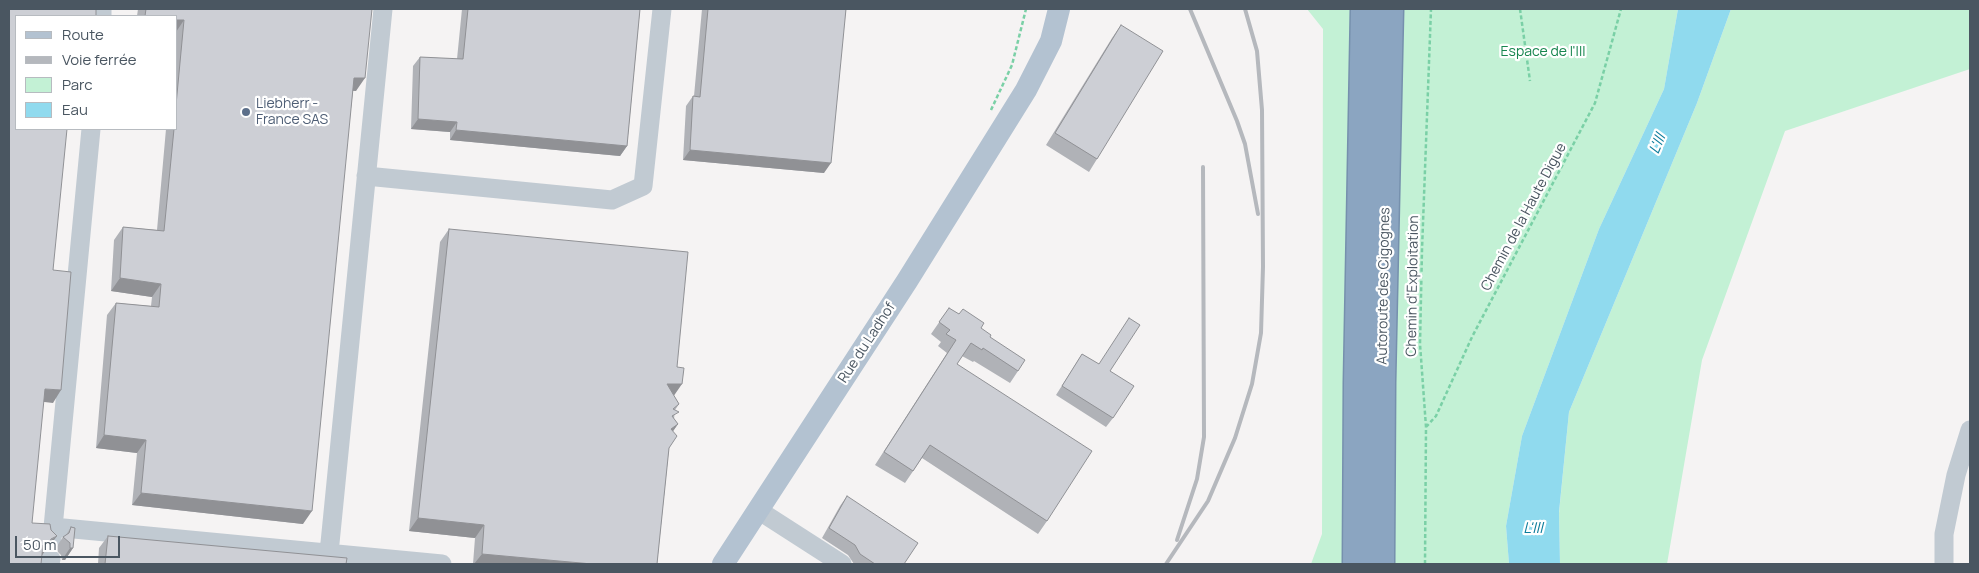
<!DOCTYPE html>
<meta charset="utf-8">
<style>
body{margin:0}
#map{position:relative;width:1979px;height:573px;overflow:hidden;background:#f5f3f3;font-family:Manrope,sans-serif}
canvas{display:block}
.frame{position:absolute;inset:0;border:10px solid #4a5661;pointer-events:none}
.legend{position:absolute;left:15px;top:15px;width:162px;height:115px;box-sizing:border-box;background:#fff;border:1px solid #b7bbc0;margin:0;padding:6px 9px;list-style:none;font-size:15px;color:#4a5661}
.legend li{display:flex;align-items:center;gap:10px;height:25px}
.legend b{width:25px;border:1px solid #b7bbc0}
.scale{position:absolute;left:15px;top:536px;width:105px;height:22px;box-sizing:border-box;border:2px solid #4a5661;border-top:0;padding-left:6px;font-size:15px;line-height:18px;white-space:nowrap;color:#4a5661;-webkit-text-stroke:4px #fff;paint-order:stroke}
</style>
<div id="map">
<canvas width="1979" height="573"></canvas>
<div class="frame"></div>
<ul class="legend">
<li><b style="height:6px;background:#b3c2d1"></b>Route</li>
<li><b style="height:6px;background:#b5b8bd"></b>Voie ferrée</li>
<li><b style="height:14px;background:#c3f1d5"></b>Parc</li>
<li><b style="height:14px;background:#90daee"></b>Eau</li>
</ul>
<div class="scale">50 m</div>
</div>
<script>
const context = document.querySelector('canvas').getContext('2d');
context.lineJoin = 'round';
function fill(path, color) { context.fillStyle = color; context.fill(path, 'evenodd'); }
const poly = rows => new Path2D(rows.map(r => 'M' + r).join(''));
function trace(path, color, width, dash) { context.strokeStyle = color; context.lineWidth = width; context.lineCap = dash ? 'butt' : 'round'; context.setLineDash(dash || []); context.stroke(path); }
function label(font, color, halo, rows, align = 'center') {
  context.font = font + ' Manrope,sans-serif'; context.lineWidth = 4.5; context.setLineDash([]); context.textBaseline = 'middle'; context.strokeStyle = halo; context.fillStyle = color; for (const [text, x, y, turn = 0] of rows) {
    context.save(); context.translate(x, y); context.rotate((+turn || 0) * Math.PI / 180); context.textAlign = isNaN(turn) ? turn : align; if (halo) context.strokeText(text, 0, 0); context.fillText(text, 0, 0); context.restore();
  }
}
fill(poly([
 [1307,9,1678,9,1664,89,1599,229,1522,436,1506,526,1509,564,1311,564,1322,534,1323,29],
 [1731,9,1970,9,1970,69,1785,131,1702,360,1667,564,1560,564,1559,513,1569,412,1697,103]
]), '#c3f1d5');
fill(poly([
 [1678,9,1731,9,1697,103,1569,412,1559,512,1560,564,1509,564,1506,526,1522,436,1599,229,1664,89]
]), '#90daee');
const highway = poly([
 [1356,564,1357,382,1364,9],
 [1381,564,1382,382,1390,9]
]);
trace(highway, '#7690ad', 29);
trace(poly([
 [1520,9,1530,81],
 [991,110,1012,65,1026,9],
 [1426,427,1436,416,1472,337,1595,103,1621,9],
 [1425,564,1426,427,1420,344,1422,250,1431,9]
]), '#7ad0a6', 2.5, [4, 2.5]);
trace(poly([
 [102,16,102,9],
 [366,176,612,200,643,186,662,9],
 [758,510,842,564],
 [53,527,442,564],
 [52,538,91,129],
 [329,553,383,9],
 [50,564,51,559],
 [1944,564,1944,534,1956,475,1970,430]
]), '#c1cad2', 19);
trace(poly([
 [723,564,907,281,1026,90,1051,41,1059,9]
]), '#b3c2d1', 22);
trace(highway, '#8ba5c1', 26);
trace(poly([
 [1190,9,1237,121,1245,144,1258,214],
 [1177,540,1197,479,1204,437,1203,167],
 [1166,564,1208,501,1235,438,1252,384,1261,333,1263,267,1262,110,1257,51,1245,9]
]), '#b5b8bd', 4);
fill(poly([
 [138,9,372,9,356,91,353,91,303,524,132,505,137,453,96,448,107,315,116,303,151,306,152,297,111,291,114,240,123,227,157,230,166,129,176,129,176,16,137,16],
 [462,9,640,9,627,146,620,156,450,140,450,132,411,129,413,66,420,57,457,59],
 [702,9,846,9,824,173,683,160,686,106,693,96,694,96],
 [1121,25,1097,159,1089,172,1046,145,1112,38],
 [449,229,674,396,679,404,675,410,674,419,678,424,673,431,669,448,657,564,473,564,475,538,409,531,440,242],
 [949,308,981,328,990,337,1018,371,1010,383,974,361,973,362,962,356,957,364,1047,521,1038,534,922,458,905,483,875,465,947,353,938,346,941,342,931,334],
 [1082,354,1110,371,1113,418,1106,427,1056,395],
 [847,496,904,564,854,564,848,555,822,538,840,506],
 [71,527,73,548,65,560,62,560,61,555,55,549,63,537,66,535],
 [108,536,346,564,98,564,99,548]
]), '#b0b2b7');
fill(poly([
 [176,20,184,20,176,32],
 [354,78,365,78,356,91,345,90],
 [418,119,457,122,450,132,411,129],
 [456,130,627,146,620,156,450,140],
 [690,150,831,163,824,173,683,160],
 [120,278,161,284,152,297,111,291],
 [667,384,682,384,673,397],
 [45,389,61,390,53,403,36,401],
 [678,424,669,437,671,429],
 [104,435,146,440,137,453,96,448],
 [141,493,312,511,303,524,132,505],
 [418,518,484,525,475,538,409,531],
 [57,536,48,548,46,550,40,558,43,545],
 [70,548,73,548,65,560,62,560],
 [482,554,592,564,474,564]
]), '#909195');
const building = poly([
 [9,9,96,9,96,16,16,16,16,129,67,129,53,270,71,272,61,390,45,389,32,523,50,524,51,530,57,536,51,539,48,546,43,545,41,564,9,564,9,9],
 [146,9,372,9,365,78,354,78,312,511,141,493,146,440,104,435,116,303,159,307,161,284,120,278,123,227,164,231,174,129,176,129,176,105,184,20,176,20,176,16,145,16,146,9],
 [468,9,640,9,627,146,456,130,457,122,418,119,420,57,463,59,468,9],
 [708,9,846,9,831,163,690,150,693,96,700,97,708,9],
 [1121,25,1163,51,1097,159,1055,133,1121,25],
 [449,229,688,252,677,367,684,368,682,384,667,384,679,404,673,409,679,412,672,416,678,424,671,429,677,436,669,448,657,564,592,564,482,554,484,525,418,518,449,229],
 [949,308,959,314,963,309,984,323,981,328,991,335,990,337,1025,360,1018,371,983,348,982,350,971,343,957,364,1092,451,1047,521,930,445,913,471,884,452,956,340,946,334,950,330,939,322,949,308],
 [1129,318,1140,325,1110,371,1134,386,1113,418,1062,386,1082,354,1099,364,1129,318],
 [847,496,918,543,904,564,875,564,860,554,855,545,829,528,847,496],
 [71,527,75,528,73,548,70,548,70,543,63,537,69,533,71,527],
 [108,536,347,558,346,564,105,564,108,536]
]);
fill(building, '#cdcfd5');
trace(building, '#909195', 1);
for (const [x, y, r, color] of [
 [246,112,5,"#5c6f8a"]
]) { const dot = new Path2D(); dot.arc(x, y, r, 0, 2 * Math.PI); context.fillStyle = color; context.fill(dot); trace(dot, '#fff', 2); }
label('14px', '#17864f', '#fff', [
 ["Espace de l'Ill",1543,52]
]);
label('14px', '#4e5e75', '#fff', [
 ["Liebherr -",256,104],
 ["France SAS",256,120]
], 'left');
label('14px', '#4a5661', '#fff', [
 ["Chemin de la Haute Digue",1524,217,-62],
 ["Autoroute des Cigognes",1384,286,-89],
 ["Chemin d'Exploitation",1413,286,-89],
 ["Rue du Ladhof",867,343,-57]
]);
label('italic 15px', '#0c7c9b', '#fff', [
 ["L'Ill",1658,144,-67],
 ["L'Ill",1533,529]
]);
</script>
